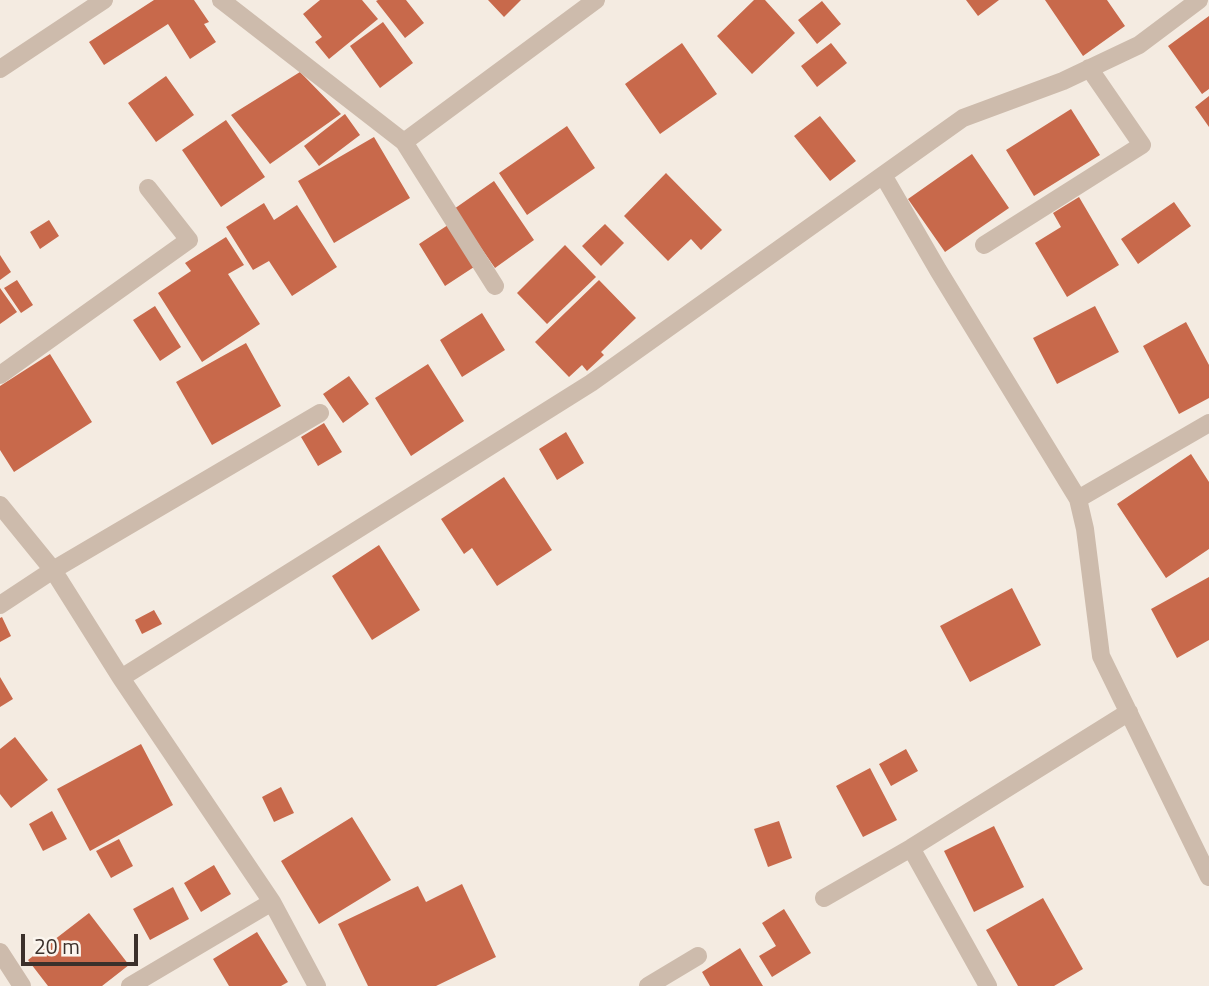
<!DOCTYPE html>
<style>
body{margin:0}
#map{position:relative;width:1209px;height:986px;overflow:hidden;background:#f4ebe1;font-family:"Titillium Web",sans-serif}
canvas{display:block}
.scale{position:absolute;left:21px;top:934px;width:117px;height:32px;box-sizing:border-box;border:4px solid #3b302b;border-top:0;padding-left:9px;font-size:21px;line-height:24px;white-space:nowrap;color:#3b302b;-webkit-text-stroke:5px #fbf5ee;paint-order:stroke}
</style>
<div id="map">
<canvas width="1209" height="986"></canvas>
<div class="scale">20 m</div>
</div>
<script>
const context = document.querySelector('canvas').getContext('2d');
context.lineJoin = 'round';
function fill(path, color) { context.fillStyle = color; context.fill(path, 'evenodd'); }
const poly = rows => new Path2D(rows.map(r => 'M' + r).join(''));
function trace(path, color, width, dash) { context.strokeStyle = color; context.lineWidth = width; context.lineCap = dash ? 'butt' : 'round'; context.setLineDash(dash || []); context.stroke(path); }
fill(poly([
 [154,0,194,0,209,22,204,24,216,42,190,59,168,24,104,65,89,42],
 [320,0,362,0,378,19,329,59,315,42,322,37,303,14],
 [378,0,406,0,424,23,405,38,376,1],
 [488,0,521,0,504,17],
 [754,0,765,0,795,33,752,74,717,36],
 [966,0,999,0,978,16],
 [1045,0,1107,0,1125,26,1083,56],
 [822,1,841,24,817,44,798,20],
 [1209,16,1209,89,1202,94,1168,46],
 [383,22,413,63,380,88,350,46],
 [682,43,717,94,660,134,625,84],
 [831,43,847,63,817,87,801,66],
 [300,72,341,114,270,164,231,115],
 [166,76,194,115,156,142,128,103],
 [1209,96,1209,127,1195,107],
 [1071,109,1100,155,1034,196,1006,150],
 [345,114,360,135,319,166,304,146],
 [820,116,856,161,830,181,794,136],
 [226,120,265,177,221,207,182,150],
 [567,126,595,168,527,215,499,173],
 [374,137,410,198,334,243,298,181],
 [972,154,1009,208,945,252,908,199],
 [666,173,722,230,701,250,691,239,668,261,624,216],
 [494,181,534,240,495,268,454,209],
 [1079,197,1119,265,1067,297,1035,243,1061,227,1053,213],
 [1174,202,1191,226,1138,264,1121,239],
 [264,203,274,220,297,205,337,267,292,296,269,261,253,270,226,227],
 [49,220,59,236,40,249,30,232],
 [605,224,624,243,601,266,582,246],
 [448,225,474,267,445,286,419,244],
 [226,237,244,265,228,274,260,324,202,362,158,293,191,271,185,263],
 [565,245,596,277,547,324,517,293],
 [0,255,11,272,0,280],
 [17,280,33,305,21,313,4,288],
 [599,280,636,318,601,352,604,355,587,371,582,365,569,377,535,342],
 [0,288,17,312,0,324],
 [155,306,181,347,160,361,133,320],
 [1095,306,1119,352,1057,384,1033,338],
 [482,313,505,350,462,377,440,340],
 [1186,322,1209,365,1209,398,1179,414,1143,346],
 [246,343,281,406,212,445,176,382],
 [50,354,92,422,14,472,0,450,0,386],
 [428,364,464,421,411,456,375,398],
 [349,376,369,404,343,423,323,394],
 [324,423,342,452,318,466,301,437],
 [566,432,584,463,557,480,539,449],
 [1191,454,1209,482,1209,549,1166,578,1117,504],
 [504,477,552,550,497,586,472,548,464,554,441,519],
 [379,545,420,610,372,640,332,576],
 [1209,577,1209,640,1177,658,1151,609],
 [1012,588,1041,645,970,682,940,626],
 [154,610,162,624,142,634,135,620],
 [2,617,11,636,0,642,0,618],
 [0,677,13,699,0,707],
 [15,737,48,780,11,808,0,794,0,749],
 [141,744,173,805,90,851,57,789],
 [906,749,918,771,891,786,879,764],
 [870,768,897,820,863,837,836,786],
 [281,787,294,813,274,822,262,797],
 [52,811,67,839,43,851,29,824],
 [352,817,391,880,319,924,281,861],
 [779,821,792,858,768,867,754,829],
 [994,826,1024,887,974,912,944,851],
 [119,839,133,866,111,878,96,851],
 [214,865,231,894,201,912,184,883],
 [462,884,496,957,436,986,368,986,338,924,418,886,426,902],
 [173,887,189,919,150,940,133,909],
 [1043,898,1083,969,1054,986,1018,986,986,930],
 [784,909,811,953,772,977,759,956,776,946,762,923],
 [89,913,129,965,102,986,48,986,28,960],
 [257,932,288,982,281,986,229,986,213,959],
 [740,948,763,986,710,986,702,972]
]), '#c8694b');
trace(poly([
 [221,0,404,142,495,286],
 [0,69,104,0],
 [404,142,596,0],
 [883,175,938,270,1078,499,1085,529,1101,656,1209,877],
 [984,245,1142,145,1089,68],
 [0,375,189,240,148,188],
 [1078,499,1209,423],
 [0,505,53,570,121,678,272,902,317,986],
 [0,605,53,570,320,413],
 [121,678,591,383,963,118,1063,81,1139,45,1199,0],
 [911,848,988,986],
 [824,898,911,848,1129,712],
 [0,952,22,986],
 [130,986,272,902],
 [648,986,698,956]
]), '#cdbbac', 18);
</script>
